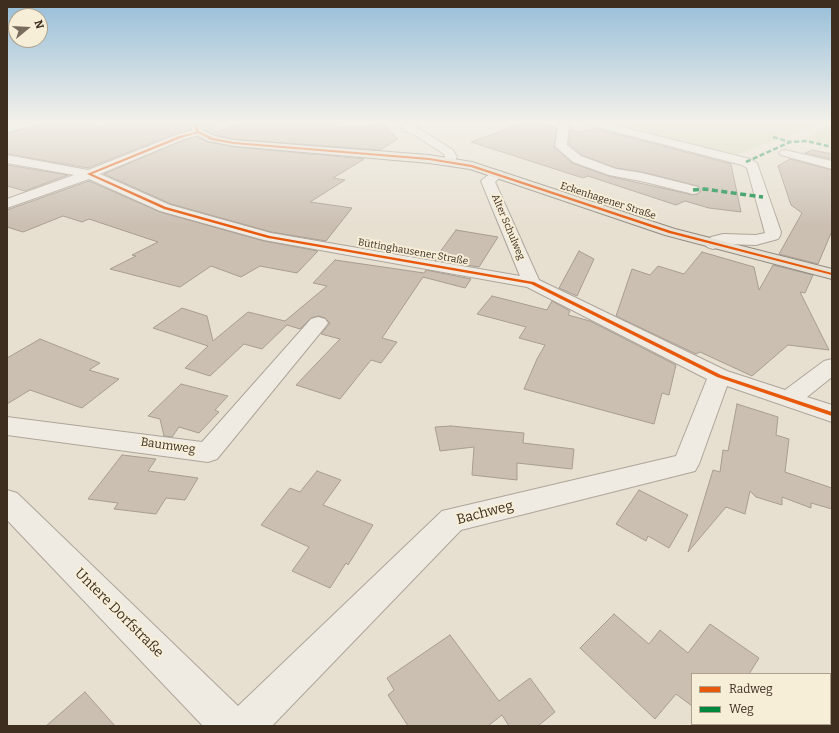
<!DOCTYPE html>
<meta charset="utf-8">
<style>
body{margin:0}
#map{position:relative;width:839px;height:733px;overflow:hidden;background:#e7e0d1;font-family:Bitter,serif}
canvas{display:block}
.frame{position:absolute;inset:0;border:8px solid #3d2e20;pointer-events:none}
.legend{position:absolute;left:691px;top:673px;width:140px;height:52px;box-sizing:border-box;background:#f7eed8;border:1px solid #ada18e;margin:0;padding:5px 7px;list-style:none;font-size:12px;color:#3d2e20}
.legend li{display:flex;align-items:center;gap:8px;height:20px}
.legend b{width:20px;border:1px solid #ada18e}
.north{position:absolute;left:8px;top:8px;width:40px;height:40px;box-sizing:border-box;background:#f7eed8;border:1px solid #ada18e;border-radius:50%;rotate:72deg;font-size:11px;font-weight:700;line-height:16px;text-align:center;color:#3d2e20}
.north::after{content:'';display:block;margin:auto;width:14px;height:18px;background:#786c5e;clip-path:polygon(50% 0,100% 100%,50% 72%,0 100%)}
</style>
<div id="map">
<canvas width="839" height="733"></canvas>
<div class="frame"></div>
<ul class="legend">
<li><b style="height:5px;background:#e8590c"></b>Radweg</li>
<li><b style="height:5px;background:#00873e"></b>Weg</li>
</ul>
<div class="north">N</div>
</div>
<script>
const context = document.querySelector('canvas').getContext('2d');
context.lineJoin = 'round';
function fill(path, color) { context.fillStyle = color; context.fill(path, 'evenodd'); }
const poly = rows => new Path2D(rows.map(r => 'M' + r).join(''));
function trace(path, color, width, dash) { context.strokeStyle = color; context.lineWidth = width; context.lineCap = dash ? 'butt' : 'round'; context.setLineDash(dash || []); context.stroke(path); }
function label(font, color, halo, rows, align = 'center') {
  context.font = font + ' Bitter,serif'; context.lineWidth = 4; context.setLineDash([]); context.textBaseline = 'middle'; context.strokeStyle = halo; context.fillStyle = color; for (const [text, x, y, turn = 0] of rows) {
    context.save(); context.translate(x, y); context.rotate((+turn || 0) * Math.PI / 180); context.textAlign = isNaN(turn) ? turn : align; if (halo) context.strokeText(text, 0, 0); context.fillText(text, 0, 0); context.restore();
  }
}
fill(poly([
 [614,123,822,123,735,155],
 [832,124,832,145,808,140,810,136]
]), '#d6d7b3');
const building = poly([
 [50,123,90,123,98,126,108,123,188,123,190,130,175,134,88,168,7,154,7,133,50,123],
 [201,123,214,123,215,132,240,123,334,123,335,128,384,124,398,139,380,150,234,139,215,135,203,129,201,123],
 [523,123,542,123,557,127,554,147,572,163,608,176,693,195,698,194,701,191,698,186,642,172,616,168,582,155,569,144,570,129,580,132,594,128,731,164,741,212,709,208,685,201,676,205,588,176,583,178,471,142,523,123],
 [197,137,208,142,234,147,364,159,333,178,345,180,310,202,352,208,326,241,271,232,171,204,104,174,184,140,197,137],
 [812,150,832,154,832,159,805,153,812,150],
 [790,159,832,170,832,231,818,264,779,254,802,213,791,205,778,166,790,159],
 [7,165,68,175,25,191,7,186,7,165],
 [89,181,160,212,264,241,318,251,297,273,260,266,241,277,211,266,180,287,110,269,136,256,132,255,158,242,89,219,82,222,63,216,23,232,7,227,7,210,89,181],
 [456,230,498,237,479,267,434,260,456,230],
 [579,251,594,259,577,296,559,288,579,251],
 [702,252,754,267,759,290,773,265,813,275,805,293,800,292,829,350,788,345,752,376,700,352,696,354,616,316,632,269,650,275,658,266,684,274,702,252],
 [335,260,424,273,426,270,471,279,465,288,423,277,382,338,397,342,381,363,371,360,340,399,296,385,340,339,321,334,330,323,325,318,318,316,311,318,300,329,287,325,262,349,244,344,210,376,185,368,208,346,153,328,182,308,207,316,213,341,248,312,285,321,327,286,313,283,335,260],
 [492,296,547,310,552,301,570,311,568,315,590,321,676,365,669,395,662,393,654,424,524,389,537,359,545,345,519,338,526,327,477,314,492,296],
 [40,339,100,363,89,370,119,379,82,408,30,390,7,404,7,358,40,339],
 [181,384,228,396,215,410,219,412,199,433,179,427,172,437,164,436,160,419,148,416,181,384],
 [737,404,778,417,776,435,789,439,785,472,832,488,832,509,811,503,811,508,782,497,782,505,756,497,750,491,745,514,726,507,688,552,713,470,720,472,723,450,728,451,737,404],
 [451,426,524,433,523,443,574,449,572,469,517,463,517,480,472,475,474,447,440,451,435,427,451,426],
 [122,455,156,459,148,471,198,478,185,500,166,498,156,514,114,509,118,503,88,499,122,455],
 [317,471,341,480,323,505,373,525,348,565,346,563,330,588,292,571,309,547,261,525,290,488,300,492,317,471],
 [639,490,688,515,669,548,648,536,646,541,616,524,639,490],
 [614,614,649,644,660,630,688,653,710,624,759,658,749,674,692,674,692,706,676,694,655,719,580,648,614,614],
 [450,635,499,701,530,678,555,712,538,726,509,726,502,715,488,726,408,726,388,695,394,690,387,678,450,635],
 [85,692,115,726,46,726,85,692]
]);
fill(building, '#cbbfb2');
trace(building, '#a89c90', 1);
const minor = poly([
 [17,123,34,123,33,125,7,132,7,126,17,123],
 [406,123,418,123,414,127,421,130,453,150,457,157,452,165,444,165,442,162,445,157,444,154,413,134,402,130,401,128,406,123],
 [559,123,569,123,567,145,581,156,616,169,642,173,698,187,700,190,698,193,693,194,641,181,609,175,573,162,555,146,559,123],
 [588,123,606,123,750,159,757,163,781,232,780,236,778,239,756,245,723,244,719,247,713,249,707,247,705,244,711,237,723,234,756,235,765,233,747,168,742,165,589,125,588,123],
 [198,129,203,132,202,134,184,139,100,174,170,205,271,233,520,276,481,181,493,171,501,171,503,174,495,182,539,280,727,371,785,390,824,361,832,359,832,377,807,397,832,405,832,422,727,386,699,464,695,471,461,530,272,726,203,726,7,520,7,490,17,493,238,706,442,511,676,456,707,379,527,287,264,240,160,211,89,179,7,208,7,199,74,175,7,163,7,155,88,170,176,135,198,129],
 [785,150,832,161,832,169,781,155,779,153,781,151,785,150],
 [318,317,325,319,328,323,325,327,217,459,208,462,7,435,7,417,202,442,311,319,318,317]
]);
const major = poly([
 [189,123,199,123,202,130,215,136,234,140,429,155,472,162,675,229,832,269,832,279,665,235,470,169,429,163,234,146,208,141,194,134,189,123]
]);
trace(minor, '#ada599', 2);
trace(major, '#928b80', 2);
fill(minor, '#efebe3');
fill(major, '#e6e1d4');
trace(poly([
 [773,137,790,142],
 [746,162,790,142,807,141,832,147]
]), '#00873e', 2.5, [5, 2.5]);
trace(poly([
 [693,190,704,189,763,197]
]), '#00873e', 3.5, [6, 3.5]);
fill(poly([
 [193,123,195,123,199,131,213,138,234,142,429,158,472,165,671,231,832,273,832,275,669,233,471,167,429,160,234,144,211,140,198,133,181,138,92,174,166,207,270,236,534,282,721,375,832,412,832,416,717,377,531,284,268,238,164,209,87,174,179,136,196,132,193,123]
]), '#e8590c');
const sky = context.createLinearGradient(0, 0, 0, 226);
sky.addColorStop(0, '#96bed9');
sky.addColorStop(0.54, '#f4f1ea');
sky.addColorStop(1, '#f4f1ea00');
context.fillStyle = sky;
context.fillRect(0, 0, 839, 226);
label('10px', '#3d2e20', '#f7eed8', [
 ["Eckenhagener Straße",608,201,18],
 ["Alter Schulweg",508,227,67],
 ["Büttinghausener Straße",413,252,10]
]);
label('12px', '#3d2e20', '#f7eed8', [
 ["Baumweg",168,446,8]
]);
label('14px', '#3d2e20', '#f7eed8', [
 ["Bachweg",485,513,-15],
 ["Untere Dorfstraße",119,613,45]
]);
</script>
